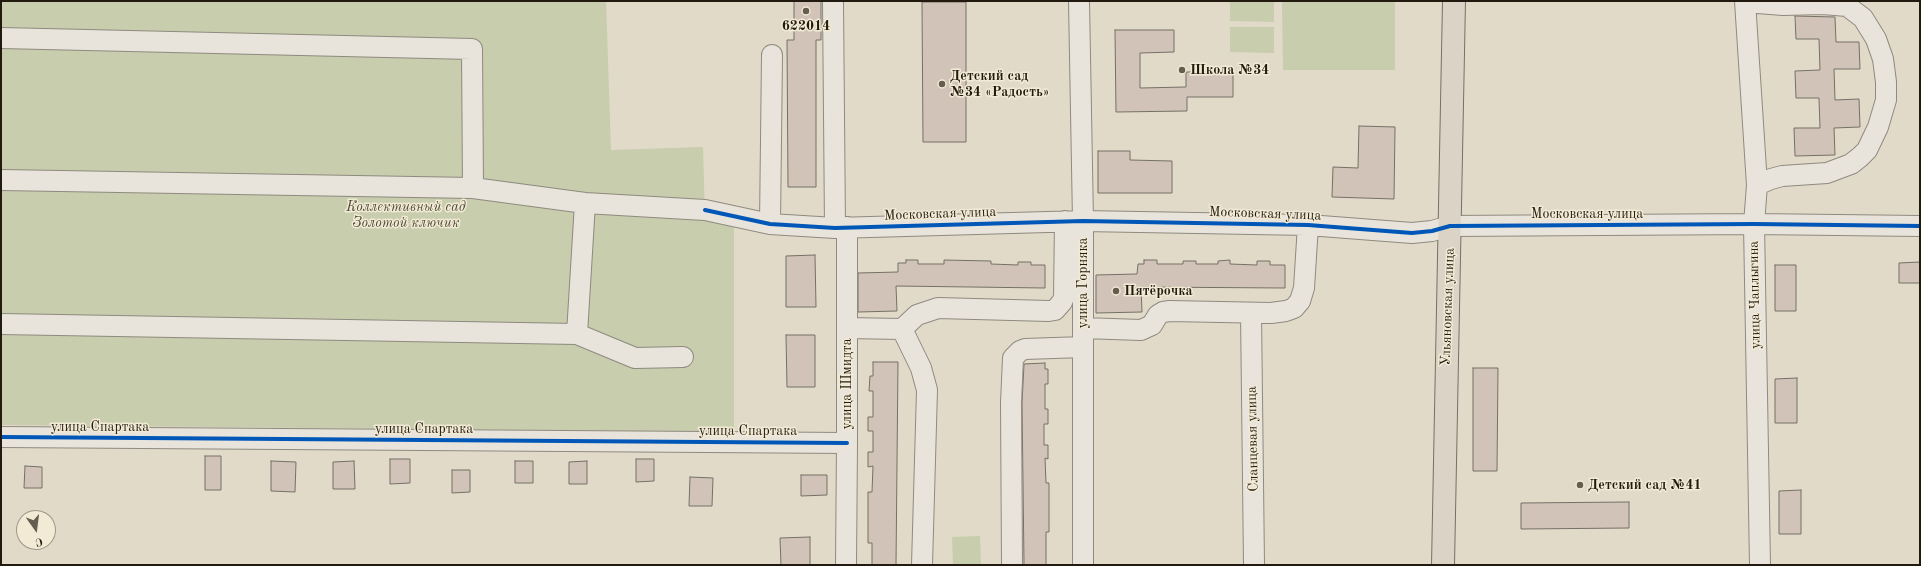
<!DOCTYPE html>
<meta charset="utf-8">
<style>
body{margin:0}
#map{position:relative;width:1921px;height:566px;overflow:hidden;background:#e1dac9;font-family:"Old Standard TT",serif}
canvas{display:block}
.frame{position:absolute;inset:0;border:2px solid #221a0f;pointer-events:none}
.north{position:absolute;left:16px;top:510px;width:40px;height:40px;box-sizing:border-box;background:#f2ead5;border:1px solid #9f9786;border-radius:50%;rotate:166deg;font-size:11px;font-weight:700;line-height:16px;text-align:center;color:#221a0f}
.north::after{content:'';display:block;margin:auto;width:14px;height:18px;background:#655d50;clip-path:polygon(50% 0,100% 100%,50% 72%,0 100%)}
</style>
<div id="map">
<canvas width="1921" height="566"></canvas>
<div class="frame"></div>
<div class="north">С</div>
</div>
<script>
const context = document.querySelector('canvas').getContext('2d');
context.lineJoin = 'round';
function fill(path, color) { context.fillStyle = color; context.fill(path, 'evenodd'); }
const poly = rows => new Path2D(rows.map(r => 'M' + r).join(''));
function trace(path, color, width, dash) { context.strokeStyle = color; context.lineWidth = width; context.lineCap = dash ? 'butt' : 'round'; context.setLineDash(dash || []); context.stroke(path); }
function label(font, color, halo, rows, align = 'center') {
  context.font = font + ' "Old Standard TT",serif'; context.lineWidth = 3; context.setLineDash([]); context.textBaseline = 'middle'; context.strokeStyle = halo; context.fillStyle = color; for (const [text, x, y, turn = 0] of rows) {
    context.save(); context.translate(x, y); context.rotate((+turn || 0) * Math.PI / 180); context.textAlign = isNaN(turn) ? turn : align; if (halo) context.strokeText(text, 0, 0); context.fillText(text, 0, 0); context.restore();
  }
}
fill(poly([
 [1,1,606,1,611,150,703,147,705,218,734,218,734,432,1,425],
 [1230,1,1274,1,1274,22,1230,21],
 [1282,1,1395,1,1395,70,1283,70],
 [1230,27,1274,27,1274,53,1230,52],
 [980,536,981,565,953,565,952,537]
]), '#c7cdad');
const building = poly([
 [794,1,821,1,821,40,816,40,816,187,788,187,787,40,794,40,794,1],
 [922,2,966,2,966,142,923,142,922,2],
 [1795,16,1835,17,1836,42,1859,42,1860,69,1834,69,1835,100,1859,99,1860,127,1834,128,1835,155,1795,156,1794,128,1820,128,1819,98,1796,98,1795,71,1820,70,1819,39,1796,39,1795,16],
 [1115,30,1174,30,1174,52,1140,53,1140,88,1186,87,1186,72,1233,72,1233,97,1187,97,1187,111,1116,112,1115,30],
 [1359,126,1395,127,1394,199,1332,197,1333,167,1358,168,1359,126],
 [1098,151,1130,151,1130,160,1172,161,1172,193,1098,193,1098,151],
 [815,255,816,307,786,307,786,256,815,255],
 [906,260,918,260,918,264,944,264,944,260,991,261,991,264,1018,265,1018,262,1031,262,1031,265,1045,265,1045,288,896,286,897,311,858,312,858,273,898,272,898,263,906,263,906,260],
 [1144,260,1157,260,1157,264,1183,264,1183,261,1196,261,1196,264,1218,264,1218,261,1230,260,1230,264,1257,265,1257,261,1270,261,1270,265,1285,265,1285,288,1141,287,1142,312,1096,313,1096,275,1137,274,1138,264,1144,264,1144,260],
 [1920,262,1920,283,1899,283,1899,263,1920,262],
 [1775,265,1796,265,1796,311,1775,311,1775,265],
 [786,335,815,335,815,387,787,387,786,335],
 [873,362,898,362,896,565,872,565,872,543,868,543,868,492,872,492,873,466,868,467,868,452,873,452,873,431,868,431,868,417,873,417,873,391,869,391,870,376,873,376,873,362],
 [1045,363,1045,369,1048,369,1048,384,1045,384,1045,409,1048,409,1048,424,1044,424,1044,445,1048,445,1048,459,1045,458,1046,483,1049,483,1049,532,1046,532,1046,565,1024,565,1022,403,1024,364,1045,363],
 [1473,368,1498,368,1497,471,1473,471,1473,368],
 [1797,378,1797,423,1775,423,1775,379,1797,378],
 [205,456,221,456,221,490,205,490,205,456],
 [390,459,410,459,410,483,390,484,390,459],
 [636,459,654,459,654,481,636,482,636,459],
 [271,461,296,462,295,492,271,491,271,461],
 [354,461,355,489,333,489,333,462,354,461],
 [515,461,533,461,533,483,515,483,515,461],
 [587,461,587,484,569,484,569,462,587,461],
 [25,466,42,467,42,488,24,488,25,466],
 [452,470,470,470,470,492,452,493,452,470],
 [801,475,827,475,827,495,801,496,801,475],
 [690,477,713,478,712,506,689,506,690,477],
 [1801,490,1801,534,1779,534,1779,491,1801,490],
 [1629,502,1629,528,1521,529,1521,503,1629,502],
 [810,537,810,565,781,565,780,538,810,537]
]);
fill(building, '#d2c3b9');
trace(building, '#757066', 1);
const minor = poly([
 [833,1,835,228],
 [1079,1,1083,221,1083,565],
 [1745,1,1757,185,1754,224,1760,565],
 [1745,2,1783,5,1823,4,1847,6,1863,18,1876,39,1883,59,1886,82,1886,100,1878,127,1867,150,1860,157,1851,164,1827,173,1782,176,1771,179,1757,185],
 [1,38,472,49,473,188],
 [1,180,473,188,585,203,705,210,770,224,835,228,1083,221,1308,225,1412,233,1432,231,1450,226,1754,224,1920,226],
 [770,224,772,55],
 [1251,313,1254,565],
 [1,324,577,334,635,358,683,357],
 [847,328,902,329,917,315,938,308,1049,311,1055,310,1062,302,1064,297,1065,221],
 [1083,328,1141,330,1152,325,1158,315,1163,312,1170,311,1271,313,1286,311,1294,308,1300,301,1304,288,1308,225],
 [902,329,921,368,927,390,922,565],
 [577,334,585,203],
 [1,437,847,443],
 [846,565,847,443,847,227],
 [1012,565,1011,403,1013,358,1020,351,1025,349,1083,347]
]);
const major = poly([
 [1443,565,1454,1]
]);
trace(minor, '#8f8a7f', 22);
trace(major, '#757066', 24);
trace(minor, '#e8e4db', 20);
trace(major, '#dbd4c6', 22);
trace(poly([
 [705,210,770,224,835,228,1083,221,1308,225,1412,233,1432,231,1450,226,1754,224,1920,226],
 [1,437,847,443]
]), '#0057b8', 4);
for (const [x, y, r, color] of [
 [806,11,4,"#655d50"],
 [1182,70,4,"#655d50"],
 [942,84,4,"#655d50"],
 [1116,291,4,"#655d50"],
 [1580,485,4,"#655d50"]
]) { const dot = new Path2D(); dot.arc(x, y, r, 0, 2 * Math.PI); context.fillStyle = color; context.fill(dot); trace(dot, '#f2ead5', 1.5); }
label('bold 14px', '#221a0f', '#f2ead5', [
 ["622014",806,26,"center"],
 ["Школа №34",1190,70],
 ["Детский сад",950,76],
 ["№34 «Радость»",950,92],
 ["Пятёрочка",1124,291],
 ["Детский сад №41",1588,485]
], 'left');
label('italic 14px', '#4d4c38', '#f2ead5', [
 ["Коллективный сад",406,207],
 ["Золотой ключик",406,223]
]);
label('14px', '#221a0f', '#f2ead5', [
 ["Московская улица",940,214,-2],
 ["Московская улица",1265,214,2],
 ["Московская улица",1587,214],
 ["улица Горняка",1083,283,-90],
 ["улица Чаплыгина",1755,295,-91],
 ["Ульяновская улица",1448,307,-88],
 ["улица Шмидта",847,384,-90],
 ["улица Спартака",100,427],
 ["улица Спартака",424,429],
 ["улица Спартака",748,431],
 ["Сланцевая улица",1253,439,-91]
]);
</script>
